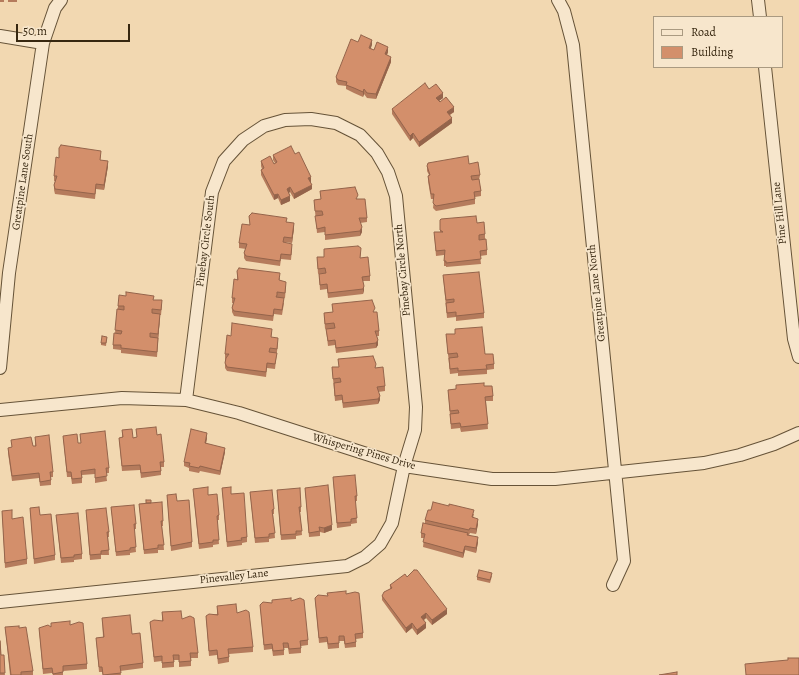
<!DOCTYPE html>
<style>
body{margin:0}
#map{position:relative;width:799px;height:675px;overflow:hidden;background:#f2d8b1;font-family:Alegreya,serif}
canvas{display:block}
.legend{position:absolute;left:653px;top:16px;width:130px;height:52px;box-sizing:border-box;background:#f7e6cc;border:1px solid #aa9a81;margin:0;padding:5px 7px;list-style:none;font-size:12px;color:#372710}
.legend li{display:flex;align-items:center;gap:8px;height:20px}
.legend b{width:20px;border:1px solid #aa9a81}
.scale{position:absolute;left:16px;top:24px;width:114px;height:18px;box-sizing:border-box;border:2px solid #372710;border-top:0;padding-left:5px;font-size:12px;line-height:14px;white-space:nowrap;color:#372710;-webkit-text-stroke:3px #f7e6cc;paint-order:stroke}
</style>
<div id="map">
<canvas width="799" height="675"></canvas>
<ul class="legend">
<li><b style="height:5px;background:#f7e6cc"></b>Road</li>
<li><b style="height:11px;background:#d38f6b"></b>Building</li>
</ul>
<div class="scale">50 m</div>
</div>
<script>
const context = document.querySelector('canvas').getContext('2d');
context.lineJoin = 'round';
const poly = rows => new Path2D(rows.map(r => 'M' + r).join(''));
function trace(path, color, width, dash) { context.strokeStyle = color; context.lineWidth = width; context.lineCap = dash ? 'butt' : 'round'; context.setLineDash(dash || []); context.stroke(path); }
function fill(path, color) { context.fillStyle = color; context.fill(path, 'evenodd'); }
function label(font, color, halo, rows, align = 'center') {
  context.font = font + ' Alegreya,serif'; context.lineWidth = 3.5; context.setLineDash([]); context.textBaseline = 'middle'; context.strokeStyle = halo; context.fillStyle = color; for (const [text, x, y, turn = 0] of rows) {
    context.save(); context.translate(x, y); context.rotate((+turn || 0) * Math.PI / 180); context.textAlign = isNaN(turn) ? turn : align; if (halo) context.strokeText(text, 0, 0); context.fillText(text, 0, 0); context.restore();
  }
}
const minor = poly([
 [558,0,564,11,573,45,624,561,613,585],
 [758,0,760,17],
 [0,36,43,43],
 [765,67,794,339,799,357],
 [0,368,9,273,43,43,55,8,61,0],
 [0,410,122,398,186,400,239,413,404,466,492,479,555,479,704,463,740,455,774,444,799,433],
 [0,602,347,566,365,557,380,544,392,523,404,466,415,430,416,407,396,196,388,172,377,153,360,135,336,123,311,119,285,120,264,126,243,140,224,161,212,192,186,400]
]);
trace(minor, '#665338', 14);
trace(minor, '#f7e6cc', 12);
fill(poly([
 [0,0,4,0,4,2,0,2],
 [8,0,17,0,17,2,8,2],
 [372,45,370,48,374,50,388,52,387,55,391,62,376,99,367,98,364,94,363,97,354,93,346,89,346,86,338,85,336,82,336,77],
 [429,89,443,98,439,101,454,112,450,115,452,123,419,147,413,138,410,141,392,114,392,109],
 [59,148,101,156,100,160,108,166,104,190,96,189,95,199,55,194,54,190,54,185,55,181,54,181,54,176,59,158],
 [273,155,311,182,310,182,312,189,294,199,290,192,289,193,290,201,281,205,278,198,274,200,261,175,261,170,262,169,261,166,261,161,274,164,275,163,273,160],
 [469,164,480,175,479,180,481,191,481,196,475,197,475,204,436,211,433,208,434,199,431,199,428,181,428,176,429,175,427,171,427,166],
 [320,191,358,199,367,218,367,222,360,223,362,232,360,236,325,240,325,232,317,233,314,200,321,199],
 [249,216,287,222,294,228,292,243,284,242,292,249,291,260,281,259,280,266,246,261,244,258,244,253,246,249,239,248,239,243,250,225],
 [440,220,477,223,485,234,485,239,487,250,487,255,480,256,481,264,446,267,446,266,444,266,444,255,436,256,434,232,440,232],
 [324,249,361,253,360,258,370,276,370,281,363,281,364,290,363,294,328,298,327,289,320,290,319,274,325,273,318,274,317,257,324,257],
 [237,271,280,278,279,281,286,286,285,298,277,298,284,303,282,315,274,314,273,321,234,316,232,312,232,308,233,303,232,303,232,298,237,280],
 [443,275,484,313,484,318,456,321,456,317,447,318],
 [154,300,162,305,161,315,160,315,157,357,121,353,121,350,113,349,113,345,115,333,118,306],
 [332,304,375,312,379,331,379,336,377,336,378,345,376,348,336,353,335,345,328,346,326,329,334,328,325,329,324,313,333,312],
 [455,329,485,354,494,364,494,369,487,370,487,374,458,376,458,373,450,374,446,334,455,334],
 [272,333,271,337,278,343,275,369,267,368,266,377,227,371,225,368,225,354,231,336],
 [107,337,106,346,101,345,101,343],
 [338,359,376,368,385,386,385,391,378,392,380,400,378,404,343,408,342,400,335,401,332,367,339,367],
 [456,385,484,386,493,396,493,401,486,401,488,429,461,432,460,428,451,429,448,390,456,389],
 [136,429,157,435,164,462,164,467,161,467,161,475,141,478,140,470,122,471,119,438,122,438,122,430,133,438,137,437],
 [80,434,109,468,109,473,106,473,107,481,95,483,95,474,82,475,82,483,72,484,71,477,67,477,63,436,78,443,81,443],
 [35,437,53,472,53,477,51,477,51,485,40,486,39,478,12,481,8,453,8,448,12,447,11,440,33,446,35,446],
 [207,438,206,443,225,452,220,475,200,471,199,473,189,471,189,468,184,466,184,462],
 [333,477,357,496,357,501,355,501,357,523,351,524,351,526,337,528],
 [222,488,231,494,247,537,247,542,242,543,242,545,227,547],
 [305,488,332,530,324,533,320,532,320,536,309,537],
 [193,489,208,495,219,515,219,520,217,520,219,544,213,545,213,547,199,549],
 [277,490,301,507,301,512,300,512,302,535,296,536,296,539,281,540],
 [250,492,274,509,274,514,273,514,275,538,269,539,269,542,255,543],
 [167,495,177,501,192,542,192,547,171,551],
 [151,503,163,521,163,526,162,526,164,550,158,550,158,553,144,554,139,504],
 [111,507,136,524,136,529,134,529,136,552,130,553,130,555,116,556],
 [30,508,55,555,55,560,34,564],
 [86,510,109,532,109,537,108,537,109,555,101,555,101,559,90,560],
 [431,510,474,514,473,518,478,524,476,534,470,533,469,535,468,535,478,542,476,553,465,550,463,558,423,547,424,538,421,538,421,533,425,523,425,520],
 [2,511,12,519,27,559,27,564,5,568],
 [56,515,82,554,82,559,74,560,74,562,61,563],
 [492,576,490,583,477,580,477,577],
 [407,577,447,614,432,625,426,618,424,620,426,628,417,635,412,628,406,633,382,600,382,596,390,589,390,585],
 [346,594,363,633,363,638,356,639,356,647,345,648,344,641,339,641,339,648,328,649,327,642,319,643,315,598],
 [291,601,308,640,308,645,301,646,301,653,289,654,288,648,284,648,284,655,273,656,272,649,264,650,260,605],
 [217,606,237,613,253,647,253,652,229,654,229,662,218,664,217,655,209,656,206,616,217,614],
 [162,612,182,619,198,653,198,658,191,658,191,666,179,667,179,660,174,660,174,667,162,668,162,661,154,662,150,622,162,621],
 [102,618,143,663,143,668,120,671,121,675,103,675,102,672,99,672,96,638,103,637],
 [70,625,87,664,87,669,63,671,63,675,53,675,52,673,43,674,39,628],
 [5,627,19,628,33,671,33,675,10,675],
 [0,641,1,655,5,675,0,675]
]), '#b57b5c');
fill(poly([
 [372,40,372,45,369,53,369,48],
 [388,47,388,52,385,59,385,54],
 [391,57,391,62,376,99,376,94],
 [364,89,364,94,363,97,363,92],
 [443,93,443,98,436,103,436,98],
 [454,107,454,112,447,116,447,112],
 [452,118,452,123,419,147,419,142],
 [413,133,413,138,410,141,410,136],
 [108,161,108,166,104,190,104,185],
 [311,177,311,182,308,183,308,178],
 [312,185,312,189,294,199,294,194],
 [290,187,290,192,287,194,287,189],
 [278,194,278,198,274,200,274,195],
 [290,196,290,201,281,205,281,200],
 [294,223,294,228,292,243,292,238],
 [362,227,362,232,360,236,360,231],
 [364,286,364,290,363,294,363,289],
 [160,314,160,319,158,339,158,334],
 [378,340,378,345,376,348,376,343],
 [380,396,380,400,378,404,378,399],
 [207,433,207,438,205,448,205,443],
 [225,448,225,452,220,475,220,471],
 [478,519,478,524,476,534,476,529],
 [332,525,332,530,324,533,324,528],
 [478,537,478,542,476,553,476,548],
 [465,546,465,550,463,558,463,553],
 [447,609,447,614,432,625,432,620],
 [426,613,426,618,421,622,421,617],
 [412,623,412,628,406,633,406,628],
 [426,623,426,628,417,635,417,630]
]), '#94644b');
const building = poly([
 [361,35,372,40,369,48,374,50,377,42,388,47,385,54,391,57,376,94,367,93,364,89,363,92,354,88,346,85,347,82,338,80,336,77,351,39,358,42,361,35],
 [425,83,429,89,436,84,443,93,436,98,440,102,446,97,454,107,447,112,452,118,419,142,413,133,410,136,392,109,425,83],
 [61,145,101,151,100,160,108,161,104,185,96,184,95,194,55,189,54,185,57,176,54,176,56,157,59,158,59,148,61,145],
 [291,146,295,154,299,152,311,177,308,178,312,185,294,194,290,187,287,189,290,196,281,200,278,194,274,195,261,170,264,168,261,161,270,156,274,164,277,162,273,155,291,146],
 [468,156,469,164,478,162,480,175,471,176,472,180,479,179,481,191,474,192,475,199,436,206,433,203,434,194,431,194,428,176,430,175,427,166,428,163,468,156],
 [355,187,358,195,356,199,365,199,367,218,359,218,362,227,360,231,325,235,325,227,317,229,315,216,323,215,322,211,315,211,314,200,321,199,320,191,355,187],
 [252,213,287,218,286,222,294,223,292,238,284,237,283,242,292,244,291,255,281,254,280,261,246,256,244,253,247,244,239,243,242,224,250,225,249,216,252,213],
 [476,216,477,223,484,222,485,234,479,235,479,240,486,239,487,250,480,251,481,259,446,263,446,261,444,261,445,250,436,251,434,232,443,232,440,230,440,220,441,219,476,216],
 [358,246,361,248,360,258,368,257,370,276,362,277,364,286,363,289,328,293,327,284,320,285,319,274,326,273,325,268,318,269,317,257,324,257,324,249,358,246],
 [239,268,280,273,279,280,286,282,285,293,277,292,277,295,276,297,284,298,282,310,274,309,273,316,234,311,232,308,235,298,232,298,234,279,238,280,237,271,239,268],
 [479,272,484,313,456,316,456,312,447,313,446,303,454,302,454,299,446,300,443,275,479,272],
 [126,292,154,296,153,300,162,300,161,310,152,309,152,313,160,314,158,334,150,333,150,337,158,338,157,352,121,348,121,345,113,345,114,333,121,334,122,331,115,330,117,309,124,310,124,306,118,306,119,295,126,296,126,292],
 [372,300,375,308,373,312,377,312,379,331,375,331,378,340,376,343,336,348,335,340,328,341,326,329,335,328,334,323,325,324,324,313,333,312,332,304,372,300],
 [232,323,272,329,271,337,278,338,277,349,270,348,269,352,277,353,275,364,267,363,266,372,227,367,225,363,226,358,229,354,225,354,227,335,231,336,232,323],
 [482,327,485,354,493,354,494,364,486,365,487,369,458,371,458,368,450,369,449,358,458,357,457,353,448,354,446,334,455,334,455,329,482,327],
 [102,336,107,337,106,343,101,343,102,336],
 [373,356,376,364,375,368,383,367,385,386,377,387,380,396,378,399,343,403,342,395,335,396,334,383,341,382,340,378,333,379,332,367,339,367,338,359,373,356],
 [484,383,484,386,492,386,493,396,485,397,488,424,461,427,460,423,451,424,450,414,459,413,458,410,450,411,448,390,456,389,456,385,484,383],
 [156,427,157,435,161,434,164,462,160,462,161,471,141,473,140,465,122,466,119,438,123,437,122,430,132,429,133,438,137,437,136,429,156,427],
 [191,429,207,433,205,443,225,448,220,471,200,466,199,468,189,466,190,463,184,462,191,429],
 [105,431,109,468,106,468,107,476,95,478,95,469,81,471,82,478,72,479,71,472,67,472,63,436,77,434,78,443,81,443,80,434,105,431],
 [49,435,53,472,50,472,51,480,40,482,39,473,12,476,8,448,12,447,11,440,31,437,33,446,36,446,35,437,49,435],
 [355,475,357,496,355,496,357,518,351,519,351,522,337,523,333,477,355,475],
 [328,485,332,525,324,528,319,527,320,531,309,533,305,488,328,485],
 [208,487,208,495,217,494,219,515,217,516,219,540,213,540,213,542,199,544,193,489,208,487],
 [231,487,231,494,244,493,247,537,241,538,242,540,227,542,222,488,231,487],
 [300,488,301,507,299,507,302,531,296,531,296,534,281,535,277,490,300,488],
 [272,490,274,509,272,510,275,533,269,534,269,537,255,538,250,492,272,490],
 [176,494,177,501,189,500,192,542,171,546,167,495,176,494],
 [146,500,151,500,151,503,146,503,146,500],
 [162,502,163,521,161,521,164,545,158,545,158,548,144,550,139,504,162,502],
 [433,502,449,506,449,504,474,510,472,517,478,519,476,529,470,528,469,530,425,520,428,510,431,510,433,502],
 [134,505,136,524,134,524,136,547,130,548,130,550,116,552,111,507,134,505],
 [39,507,40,515,51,514,55,555,34,559,30,508,39,507],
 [106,508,109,532,107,532,109,550,101,551,101,554,90,555,86,510,106,508],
 [12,510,12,519,23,517,27,559,5,563,2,511,12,510],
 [78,513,82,554,74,555,74,557,61,558,56,515,78,513],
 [423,523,468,533,467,535,478,537,476,548,465,546,463,553,423,542,425,534,421,533,423,523],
 [414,570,417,570,447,609,432,620,426,613,421,617,426,623,417,630,412,623,406,628,382,596,384,592,392,588,390,585,405,574,407,577,414,570],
 [479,570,492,573,490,580,477,577,479,570],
 [346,591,346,594,355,592,359,593,363,633,355,634,356,642,345,644,344,636,339,636,339,643,328,644,327,637,319,638,315,598,318,595,328,596,327,593,346,591],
 [291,598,291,601,300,598,304,600,308,640,300,641,301,648,289,649,288,643,283,643,284,650,273,651,272,644,264,645,260,605,263,602,272,603,272,600,291,598],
 [236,604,237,613,246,610,249,612,253,647,228,649,229,657,218,659,217,650,209,651,206,616,209,614,218,615,217,606,236,604],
 [181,611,182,619,190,616,194,618,198,653,190,653,191,661,179,662,179,655,173,655,174,662,162,663,162,656,154,657,150,622,154,620,163,621,162,612,181,611],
 [130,615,132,634,140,633,143,663,120,666,121,673,103,675,102,667,99,667,96,638,104,637,102,618,130,615],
 [70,621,70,625,79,622,83,623,87,664,63,666,63,672,53,674,52,668,43,669,39,628,48,625,51,627,51,623,70,621],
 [19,626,19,628,26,627,33,671,21,672,21,675,11,675,5,627,19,626],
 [0,641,1,655,4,655,5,673,0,673,0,641],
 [788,658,799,658,799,675,746,675,745,664,788,660,788,658],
 [677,672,677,675,659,675,677,672]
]);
fill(building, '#d38f6b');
trace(building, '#94644b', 1);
label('11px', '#372710', '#f7e6cc', [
 ["Greatpine Lane South",23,182,-82],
 ["Pine Hill Lane",780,213,-96],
 ["Pinebay Circle South",206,241,-83],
 ["Pinebay Circle North",403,270,-95],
 ["Greatpine Lane North",597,293,-96],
 ["Whispering Pines Drive",364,452,16],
 ["Pinevalley Lane",234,577,-6]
]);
</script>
